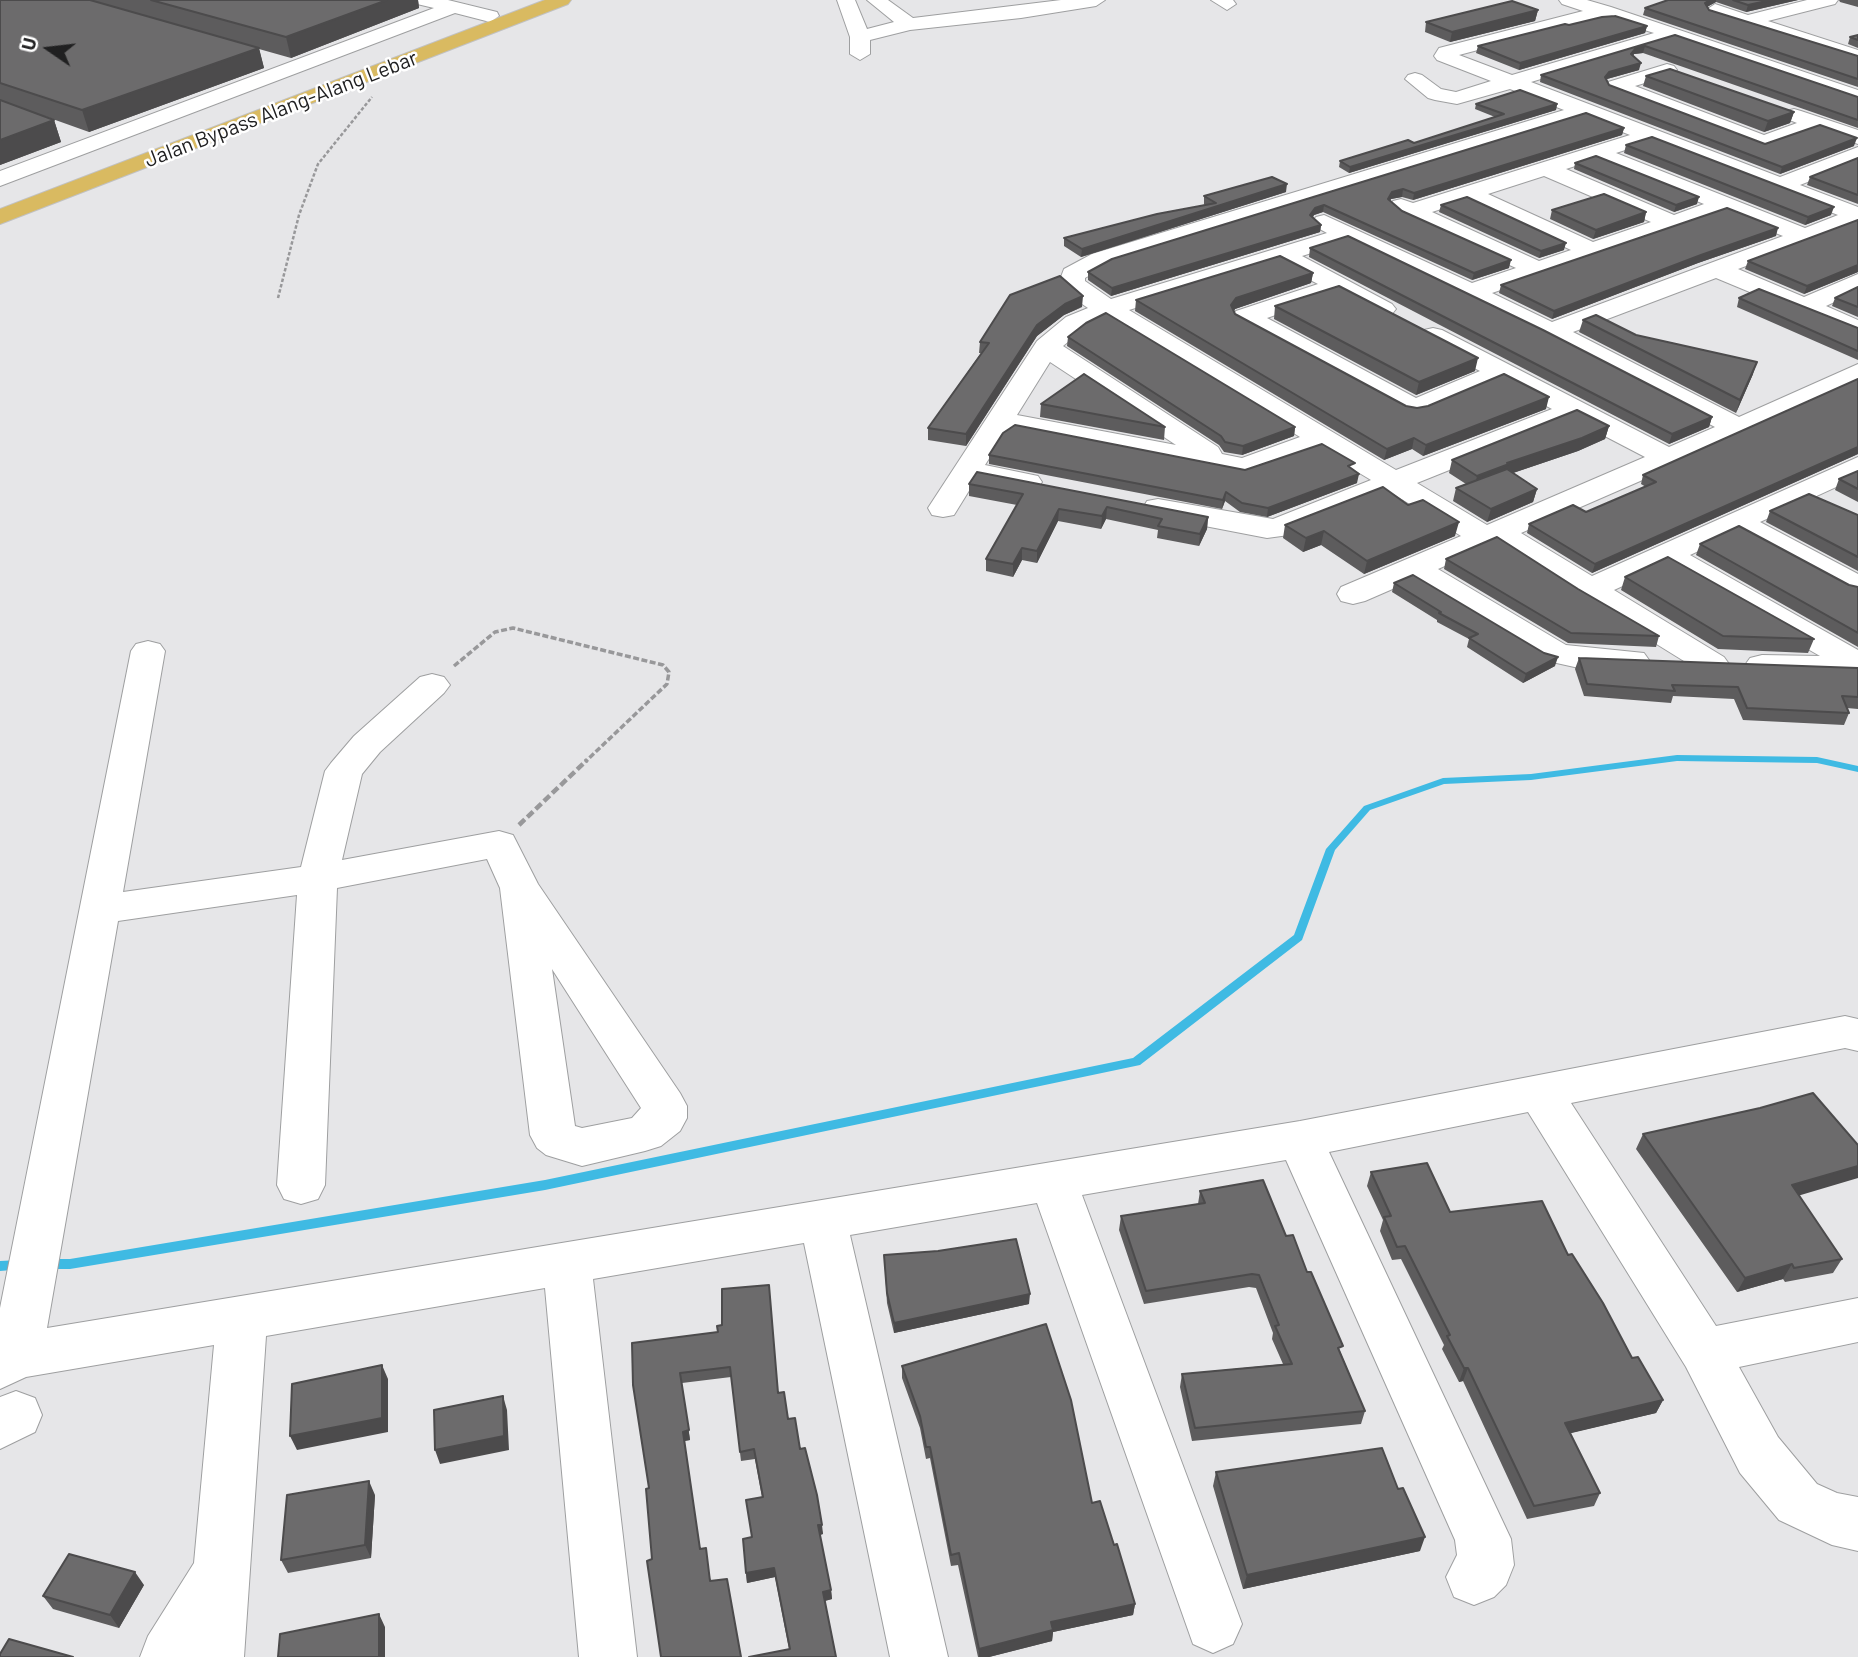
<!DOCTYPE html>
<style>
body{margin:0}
#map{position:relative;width:1858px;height:1657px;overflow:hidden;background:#e6e6e8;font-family:Barlow,sans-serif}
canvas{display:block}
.north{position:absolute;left:14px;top:14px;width:70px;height:70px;-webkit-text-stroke:5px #fff;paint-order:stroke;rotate:284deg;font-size:19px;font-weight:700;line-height:28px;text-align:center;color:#202021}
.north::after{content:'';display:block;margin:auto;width:24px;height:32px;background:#202021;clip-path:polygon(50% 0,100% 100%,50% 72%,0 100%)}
</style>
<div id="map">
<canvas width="1858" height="1657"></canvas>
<div class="north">U</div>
</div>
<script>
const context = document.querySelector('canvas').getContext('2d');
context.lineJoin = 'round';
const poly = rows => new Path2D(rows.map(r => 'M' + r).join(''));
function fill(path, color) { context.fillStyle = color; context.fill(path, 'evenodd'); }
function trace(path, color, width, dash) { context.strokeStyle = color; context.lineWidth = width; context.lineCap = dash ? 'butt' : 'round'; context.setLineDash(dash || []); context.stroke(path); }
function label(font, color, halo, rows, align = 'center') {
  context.font = font + ' Barlow,sans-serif'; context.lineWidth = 5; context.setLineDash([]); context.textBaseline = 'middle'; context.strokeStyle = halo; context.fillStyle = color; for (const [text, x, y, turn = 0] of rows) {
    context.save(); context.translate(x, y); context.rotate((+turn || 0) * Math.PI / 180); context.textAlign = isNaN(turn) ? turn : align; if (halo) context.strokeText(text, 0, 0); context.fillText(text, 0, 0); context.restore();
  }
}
fill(poly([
 [1677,755,1817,757,1858,766,1858,772,1817,763,1677,761,1531,780,1444,784,1370,810,1335,850,1302,940,1140,1065,545,1190,70,1269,46,1269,42,1268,40,1264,42,1260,46,1259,70,1259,545,1180,1133,1058,1294,935,1326,849,1364,806,1443,778,1531,774,1677,755],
 [20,1260,24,1261,26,1265,24,1269,0,1271,0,1261,20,1260]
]), '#3fbae3');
const minor = poly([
 [414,0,448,0,497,12,499,16,490,22,455,13,0,186,0,171,434,8,417,4,414,0],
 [837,0,855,0,867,29,894,22,867,0,888,0,913,18,1061,0,1105,0,1096,6,1021,18,910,30,870,40,870,54,860,60,850,54,850,37,837,0],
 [1211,0,1233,0,1236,4,1227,10,1211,0],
 [1559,0,1587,0,1611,7,1858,90,1858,103,1673,39,1531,82,1780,177,1858,147,1858,162,1800,185,1858,207,1858,224,1738,269,1804,297,1858,274,1858,291,1826,306,1858,320,1858,337,1716,278,1573,332,1739,417,1858,364,1858,382,1748,434,1521,533,1592,576,1858,457,1858,477,1760,522,1858,574,1858,597,1846,594,1735,534,1690,555,1858,650,1858,678,1762,675,1750,672,1745,665,1750,658,1762,655,1820,656,1664,567,1614,590,1724,657,1729,664,1724,671,1712,674,1700,671,1495,544,1438,569,1566,645,1644,653,1649,660,1644,667,1632,670,1579,668,1543,660,1411,581,1365,601,1353,604,1341,601,1337,594,1341,587,1461,536,1392,493,1289,535,1267,538,1158,517,1147,515,1143,508,1147,501,1158,499,1273,519,1371,480,1321,450,1244,476,1007,430,985,465,1038,476,1042,482,1038,488,1027,491,975,481,954,515,943,517,932,515,928,508,1037,341,1066,317,1088,308,1073,298,1059,282,1064,269,1092,254,1564,110,1510,89,1457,104,1435,100,1428,98,1405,79,1408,75,1415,73,1422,75,1441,89,1456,92,1491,81,1437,60,1434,56,1439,48,1583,11,1562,4,1559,0],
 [1603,17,1654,33,1512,75,1459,55,1603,17],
 [1584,117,1630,135,1413,203,1401,199,1393,201,1389,206,1402,216,1516,268,1472,283,1324,215,1316,217,1312,222,1316,227,1327,233,1111,299,1085,281,1085,278,1110,264,1584,117],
 [1650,142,1838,215,1805,228,1616,153,1650,142],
 [1594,160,1704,204,1674,215,1566,169,1594,160],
 [1544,176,1651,222,1593,242,1488,194,1544,176],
 [1466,201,1571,250,1539,261,1432,212,1466,201],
 [1725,213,1783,236,1552,322,1492,293,1725,213],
 [1347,242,1542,337,1715,427,1669,447,1442,330,1433,328,1424,330,1420,336,1424,342,1480,371,1416,398,1267,318,1336,294,1374,314,1383,317,1392,314,1396,309,1392,304,1302,256,1347,242],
 [1279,264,1318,284,1236,311,1232,317,1236,323,1405,415,1415,417,1425,415,1501,382,1552,409,1396,470,1129,310,1279,264],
 [1106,319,1300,437,1242,458,1222,454,1218,447,1063,346,1084,329,1106,319],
 [1050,362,1176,445,1017,415,1050,362],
 [1574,420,1645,457,1487,525,1417,483,1574,420],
 [1807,0,1838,0,1835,4,1768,21,1858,50,1858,62,1708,14,1706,10,1715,4,1748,15,1807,0],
 [1667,64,1674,66,1677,70,1674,74,1635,86,1764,135,1797,123,1787,119,1783,115,1787,111,1794,109,1801,111,1858,130,1858,144,1818,130,1764,149,1608,90,1605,86,1608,82,1667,64],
 [148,641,160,644,165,651,123,892,301,867,325,771,331,763,354,736,420,677,432,674,444,677,450,685,444,693,380,752,362,774,342,860,499,831,513,835,538,884,680,1093,687,1106,687,1118,680,1131,661,1146,645,1151,582,1166,546,1155,537,1148,530,1135,500,888,487,859,337,888,325,1185,318,1199,301,1204,284,1199,277,1185,297,895,118,921,47,1328,1300,1121,1845,1016,1858,1019,1858,1051,1845,1048,1571,1103,1716,1326,1858,1298,1858,1342,1739,1367,1778,1437,1817,1484,1837,1493,1858,1497,1858,1551,1832,1545,1779,1520,1740,1473,1686,1367,1528,1112,1329,1152,1511,1539,1514,1565,1506,1585,1494,1597,1474,1605,1454,1597,1446,1577,1457,1555,1455,1540,1286,1160,1082,1195,1242,1624,1233,1644,1213,1653,1193,1644,1037,1203,850,1235,948,1657,890,1657,804,1243,593,1279,637,1657,579,1657,545,1288,266,1336,244,1657,140,1657,148,1636,194,1563,214,1345,26,1377,0,1389,0,1308,131,651,136,644,148,641],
 [552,969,641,1108,632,1118,582,1128,575,1126,552,969],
 [16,1391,35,1398,42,1415,35,1432,0,1449,0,1397,16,1391]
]);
const highway = poly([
 [545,0,571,0,568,4,0,224,0,209,545,0]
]);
trace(minor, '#9e9fa0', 2);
trace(highway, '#c1c1c1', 2);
trace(poly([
 [278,298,299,215,318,164,372,97]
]), '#98989a', 2.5, [3.5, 2]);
trace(poly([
 [454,666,495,632,513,628,663,665,669,672,667,684,585,762]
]), '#98989a', 3.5, [6, 2.5]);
trace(poly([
 [519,825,587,760]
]), '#98989a', 4.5, [8, 3.5]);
fill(minor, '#fff');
fill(highway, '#d9ba61');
fill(poly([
 [0,0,418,0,419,8,291,58,259,49,264,68,89,132,33,112,54,120,61,142,0,165],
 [1668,0,1798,0,1746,12,1716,2,1707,7,1709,10,1858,56,1858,87,1643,15,1645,8],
 [1839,0,1858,0,1858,7,1840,2],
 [1538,10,1535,21,1450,42,1425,32,1426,22],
 [1569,25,1647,26,1645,33,1519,70,1476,53,1478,46],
 [1675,35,1858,97,1858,128,1643,53,1634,54,1633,56,1639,70,1607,79,1606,80,1609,85,1765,144,1854,146,1780,174,1540,82,1541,75],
 [1858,35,1858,48,1848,44,1850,37],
 [1646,76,1794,112,1790,123,1764,132,1643,86],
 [1476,104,1557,104,1556,110,1349,173,1339,167,1340,161,1414,143,1495,117,1475,109],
 [1624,128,1622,135,1413,200,1402,197,1391,199,1390,201,1402,211,1509,268,1472,280,1323,212,1314,215,1313,217,1321,225,1320,232,1111,296,1088,280,1088,272,1112,259],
 [1626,145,1831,215,1805,225,1624,153],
 [1858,158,1858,204,1807,185,1810,177],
 [1575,163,1697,204,1674,212,1574,169],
 [1286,192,1081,257,1064,246,1064,238,1205,205,1204,204,1204,196],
 [1441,205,1564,250,1539,258,1439,212],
 [1552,210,1646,212,1644,222,1593,239,1550,219],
 [1858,220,1858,272,1804,294,1745,269,1748,261],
 [1776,236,1698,263,1552,319,1499,293,1501,285],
 [1310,248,1712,417,1709,427,1669,444,1309,257],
 [1313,273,1311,283,1235,309,1234,311,1235,314,1406,406,1417,408,1546,409,1423,456,1412,449,1384,460,1135,311,1136,300],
 [1858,287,1858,317,1832,306,1835,298],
 [1739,298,1858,328,1858,360,1737,307],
 [1275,306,1475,371,1416,395,1274,319],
 [1082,307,1064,315,1037,336,966,446,928,440,928,428,981,353,979,353,980,342],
 [1583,320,1753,374,1736,413,1579,332],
 [1068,337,1295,427,1294,436,1242,455,1224,452,1219,445,1067,346],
 [1041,404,1165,427,1164,440,1040,417],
 [1609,426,1605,439,1578,451,1513,473,1537,489,1533,502,1487,522,1453,501,1456,488,1466,484,1449,473,1452,460],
 [1858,454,1592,573,1527,533,1529,524,1586,512,1646,487,1641,484,1643,475],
 [989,455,1245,470,1354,470,1357,483,1267,517,1240,512,1225,501,1222,509,989,464],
 [1858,471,1858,502,1835,490,1839,479],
 [969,484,1208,517,1207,529,1199,546,1157,538,1158,530,1106,519,1101,529,1058,521,1037,563,1022,560,1013,577,986,571,986,559,1017,505,969,496],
 [1408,505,1455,536,1364,574,1321,545,1303,552,1283,538,1285,525],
 [1770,511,1858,515,1858,571,1766,522],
 [1700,544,1858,587,1858,647,1696,555],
 [1446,559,1578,589,1659,636,1656,647,1568,643,1444,569],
 [1625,577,1814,639,1808,653,1718,649,1621,590],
 [1394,583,1555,666,1523,683,1467,647,1469,639,1437,622,1437,620,1392,592],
 [1579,658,1858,668,1858,709,1847,708,1849,713,1844,725,1743,720,1734,699,1673,696,1671,703,1584,696,1575,669],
 [1643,1134,1799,1195,1842,1259,1833,1273,1785,1282,1783,1279,1737,1292,1636,1149],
 [1371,1172,1450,1212,1568,1255,1632,1358,1663,1400,1656,1413,1570,1433,1600,1493,1594,1506,1527,1519,1463,1381,1459,1382,1442,1349,1444,1345,1401,1259,1392,1260,1380,1231,1383,1220,1367,1186],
 [1200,1191,1286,1236,1307,1272,1365,1411,1361,1424,1192,1441,1180,1387,1182,1374,1283,1364,1272,1339,1273,1333,1256,1288,1249,1287,1144,1304,1119,1230,1121,1216,1198,1204],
 [884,1255,1029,1304,894,1333,887,1303],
 [718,1332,778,1393,800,1449,823,1534,820,1535,831,1590,832,1599,825,1601,789,1649,775,1577,747,1583,746,1573,752,1537,762,1497,755,1459,741,1461,731,1377,682,1383,690,1440,684,1441,700,1549,711,1581,741,1657,652,1559,649,1488,633,1385],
 [902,1366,1092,1503,1135,1604,1133,1615,1053,1632,1052,1641,989,1657,978,1657,958,1565,951,1566,930,1458,926,1459,920,1428,902,1378],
 [1216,1472,1398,1489,1420,1551,1243,1589,1213,1486],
 [375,1495,371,1558,288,1573,281,1560],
 [144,1585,119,1628,53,1609,43,1596]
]), '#5d5c5d');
fill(poly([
 [387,0,418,0,419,8,291,58,286,37],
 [1710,0,1716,0,1716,2,1703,9,1705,3],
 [1771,0,1798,0,1746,12,1748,5],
 [1538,10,1535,21,1450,42,1452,32],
 [1647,26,1645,33,1519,70,1520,63],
 [1645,46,1643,53,1634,54,1629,61,1631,54,1636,48],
 [259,48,264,68,89,132,82,110],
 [1641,63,1639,70,1607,79,1603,84,1605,77,1609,72],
 [1557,104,1556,110,1349,173,1350,167],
 [1794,112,1790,123,1764,132,1768,121],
 [54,120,61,142,0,165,0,140],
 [1624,128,1622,135,1413,200,1414,193],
 [1857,138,1854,146,1780,174,1782,167],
 [1287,184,1286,192,1081,257,1082,249],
 [1403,189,1402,197,1391,199,1386,206,1388,199,1392,192],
 [1699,197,1697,204,1674,212,1676,205],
 [1324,205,1323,212,1314,215,1309,222,1310,215,1315,208],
 [1834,207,1831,215,1805,225,1808,217],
 [1646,212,1644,222,1593,239,1596,230],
 [1321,225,1320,232,1111,296,1112,288],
 [1778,228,1776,236,1698,263,1552,319,1554,311,1701,255],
 [1566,243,1564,250,1539,258,1541,251],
 [1511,260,1509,268,1472,280,1474,273],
 [1858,265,1858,272,1804,294,1807,286],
 [1313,273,1311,283,1235,309,1230,316,1231,305,1236,298],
 [1083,296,1082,307,1064,315,1037,336,966,446,966,434,1037,325,1065,304],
 [1478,358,1475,371,1416,395,1419,382],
 [1757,362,1753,374,1736,413,1740,400],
 [1549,397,1546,409,1423,456,1426,445],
 [1712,417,1709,427,1669,444,1672,434],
 [1609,426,1605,439,1578,451,1507,475,1474,489,1477,476,1507,463],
 [1295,427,1294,436,1242,455,1243,446],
 [1414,438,1412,449,1384,460,1387,449],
 [1858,447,1858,454,1592,573,1595,564],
 [1359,474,1357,483,1267,517,1268,508],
 [1537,489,1533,502,1487,522,1491,509],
 [1226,492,1225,501,1222,509,1223,500],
 [1107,507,1106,519,1101,529,1102,516],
 [1059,509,1058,521,1037,563,1037,551],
 [1208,517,1207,529,1199,546,1200,534],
 [1459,522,1455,536,1364,574,1367,561],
 [1324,531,1321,545,1303,552,1306,538],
 [1022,548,1022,560,1013,577,1013,564],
 [1558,657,1555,666,1523,683,1526,674],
 [1858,1166,1858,1178,1784,1200,1792,1185],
 [1792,1264,1783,1279,1737,1292,1745,1278],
 [1030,1294,1029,1304,894,1333,894,1323],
 [382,1365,388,1379,388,1432,297,1450,290,1436],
 [1464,1368,1468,1368,1463,1381,1459,1382],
 [680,1373,690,1440,684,1441,683,1432],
 [503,1396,507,1410,509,1450,440,1464,435,1450],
 [1663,1400,1656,1413,1559,1436,1565,1423],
 [369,1481,375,1495,371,1558,365,1545],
 [818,1525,822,1525,823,1534,819,1535],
 [1425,1537,1420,1551,1243,1589,1247,1575],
 [774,1568,775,1577,747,1583,746,1573],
 [135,1572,144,1585,119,1628,110,1615],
 [831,1590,832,1599,824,1601,823,1592],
 [1135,1604,1133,1615,1053,1632,1052,1641,989,1657,979,1657,979,1649,1051,1622],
 [379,1614,385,1627,385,1657,379,1657]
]), '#4c4b4c');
const building = poly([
 [0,0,90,0,259,48,82,110,0,83,0,0],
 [151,0,387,0,286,37,151,0],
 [1668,0,1710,0,1705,3,1709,10,1858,56,1858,79,1645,8,1668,0],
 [1733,0,1771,0,1748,5,1733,0],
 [1512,1,1538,10,1452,32,1426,22,1512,1],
 [1615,16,1647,26,1520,63,1478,46,1565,24,1569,25,1602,17,1615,16],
 [1675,35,1858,97,1858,120,1645,46,1636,48,1631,54,1641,63,1609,72,1605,77,1609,85,1765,144,1820,125,1857,138,1782,167,1541,75,1675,35],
 [1858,35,1858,40,1850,37,1858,35],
 [1670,69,1794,112,1768,121,1646,76,1670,69],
 [1520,90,1557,104,1350,167,1340,161,1408,140,1414,143,1504,114,1476,104,1520,90],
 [0,100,54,120,0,140,0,100],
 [1586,113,1624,128,1414,193,1403,189,1392,192,1388,199,1402,211,1511,260,1474,273,1324,205,1315,208,1310,215,1321,225,1112,288,1088,272,1112,259,1586,113],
 [1652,137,1834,207,1808,217,1626,145,1652,137],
 [1596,156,1699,197,1676,205,1575,163,1596,156],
 [1858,158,1858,195,1810,177,1858,158],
 [1272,177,1287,184,1082,249,1064,238,1157,214,1216,203,1204,196,1272,177],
 [1604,194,1646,212,1596,230,1552,210,1604,194],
 [1467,197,1566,243,1541,251,1441,205,1467,197],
 [1727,208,1778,228,1701,255,1554,311,1501,285,1727,208],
 [1858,220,1858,265,1807,286,1748,261,1858,220],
 [1348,236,1543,330,1712,417,1672,434,1310,248,1348,236],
 [1280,256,1313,273,1236,298,1231,305,1235,314,1406,406,1417,408,1428,406,1504,374,1549,397,1426,445,1414,438,1387,449,1136,300,1280,256],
 [1060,276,1083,296,1065,304,1037,325,966,434,928,428,989,343,980,342,1010,295,1060,276],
 [1339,286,1478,358,1419,382,1275,306,1339,286],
 [1858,287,1858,307,1835,298,1858,287],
 [1759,289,1858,328,1858,351,1739,298,1759,289],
 [1106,313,1295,427,1243,446,1225,442,1221,436,1068,337,1086,323,1106,313],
 [1596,315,1636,335,1757,362,1740,400,1583,320,1596,315],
 [1084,374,1165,427,1041,404,1084,374],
 [1858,379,1858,447,1595,564,1529,524,1573,505,1586,512,1656,482,1643,475,1858,379],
 [1577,410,1609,426,1582,438,1507,463,1509,464,1477,476,1452,460,1577,410],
 [1015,425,1245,470,1322,444,1355,463,1348,466,1359,474,1268,508,1242,503,1226,492,1223,500,989,455,1003,433,1015,425],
 [1507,469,1537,489,1491,509,1456,488,1507,469],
 [1858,471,1858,489,1839,479,1858,471],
 [977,472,1208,517,1200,534,1158,526,1162,519,1107,507,1102,516,1059,509,1037,551,1022,548,1013,564,986,559,1023,494,969,484,977,472],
 [1383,487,1408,505,1423,500,1459,522,1367,561,1324,531,1306,538,1285,525,1383,487],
 [1809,494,1858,515,1858,557,1770,511,1809,494],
 [1739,526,1849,585,1858,587,1858,633,1700,544,1739,526],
 [1497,537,1578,589,1659,636,1571,633,1446,559,1497,537],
 [1668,557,1814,639,1723,636,1625,577,1668,557],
 [1413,575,1544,653,1558,657,1526,674,1469,638,1478,634,1439,613,1441,612,1394,583,1413,575],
 [1579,658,1858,668,1858,697,1842,696,1849,713,1747,708,1738,687,1672,685,1675,691,1587,684,1579,658],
 [1813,1093,1858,1145,1858,1166,1792,1185,1842,1259,1794,1268,1792,1264,1745,1278,1643,1134,1760,1108,1813,1093],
 [1427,1163,1450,1212,1542,1201,1568,1255,1572,1254,1603,1303,1632,1358,1638,1357,1663,1400,1565,1423,1600,1493,1534,1506,1468,1368,1464,1368,1447,1336,1450,1335,1405,1246,1397,1247,1384,1217,1391,1216,1371,1172,1427,1163],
 [1263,1180,1286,1236,1293,1235,1307,1272,1311,1272,1343,1346,1338,1348,1365,1411,1195,1428,1182,1374,1292,1364,1275,1326,1279,1325,1259,1275,1252,1274,1146,1291,1121,1216,1205,1203,1200,1191,1263,1180],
 [1016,1239,1030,1294,894,1323,887,1293,884,1255,938,1251,1016,1239],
 [769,1285,778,1393,784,1392,788,1419,795,1418,800,1449,805,1448,817,1495,822,1525,818,1525,831,1590,823,1592,836,1657,749,1657,790,1649,774,1568,746,1573,743,1539,752,1537,746,1500,763,1497,754,1449,740,1452,730,1367,680,1373,689,1430,683,1432,700,1549,706,1548,710,1581,727,1579,741,1657,661,1657,647,1561,652,1559,646,1489,649,1488,633,1385,632,1343,718,1332,717,1326,722,1325,722,1289,769,1285],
 [1046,1324,1071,1400,1092,1503,1100,1501,1114,1545,1117,1544,1135,1604,1051,1622,1053,1630,979,1649,959,1553,951,1555,930,1447,926,1447,920,1416,902,1366,1046,1324],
 [382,1365,382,1418,290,1436,292,1384,382,1365],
 [503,1396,504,1436,435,1450,434,1410,503,1396],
 [1382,1448,1398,1489,1403,1488,1425,1537,1247,1575,1216,1472,1382,1448],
 [369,1481,365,1545,281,1560,287,1495,369,1481],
 [69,1554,135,1572,110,1615,43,1596,69,1554],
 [379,1614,379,1657,278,1657,280,1634,379,1614],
 [9,1639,73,1657,0,1657,0,1654,9,1639]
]);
fill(building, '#6c6b6c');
trace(building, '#4c4b4c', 2);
label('21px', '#202021', '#fff', [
 ["Jalan Bypass Alang-Alang Lebar",281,109,-21]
]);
</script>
